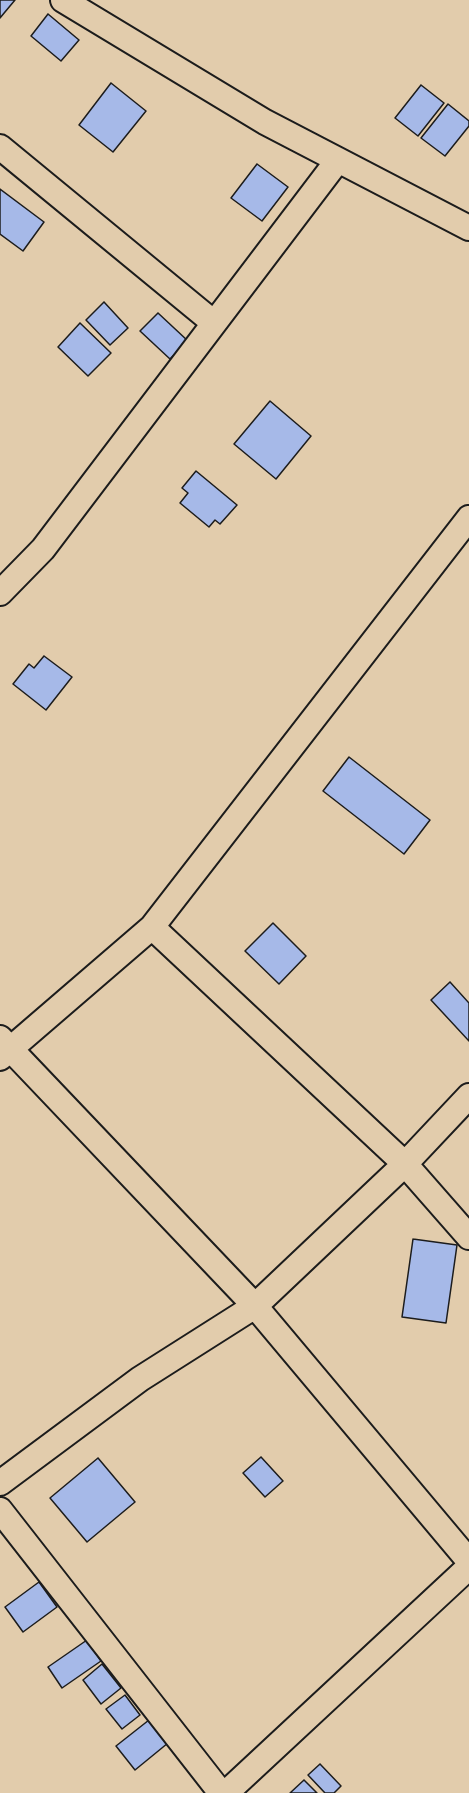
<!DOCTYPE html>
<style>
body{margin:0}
canvas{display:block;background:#e2ccac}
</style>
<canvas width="469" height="1793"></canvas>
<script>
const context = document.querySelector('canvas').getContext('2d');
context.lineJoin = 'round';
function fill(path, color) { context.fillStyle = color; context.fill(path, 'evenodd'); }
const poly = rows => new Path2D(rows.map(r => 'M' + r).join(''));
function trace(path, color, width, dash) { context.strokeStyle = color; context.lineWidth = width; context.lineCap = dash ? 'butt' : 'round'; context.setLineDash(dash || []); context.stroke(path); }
const building = poly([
 [0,0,15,0,0,18,0,0],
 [48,14,79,40,61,61,31,36,48,14],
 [111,83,146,111,113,152,79,125,111,83],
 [421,85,444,103,418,136,395,118,421,85],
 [448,104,469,121,469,126,445,156,421,138,448,104],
 [257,164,288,187,262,221,231,198,257,164],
 [0,189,44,222,23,251,0,234,0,189],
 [104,302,128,328,110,345,86,320,104,302],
 [158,313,188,341,170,359,140,331,158,313],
 [80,323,111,353,88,376,58,347,80,323],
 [270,401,311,436,276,479,234,444,270,401],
 [196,471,237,505,220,524,215,520,209,527,180,503,188,493,182,488,196,471],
 [44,656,72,677,46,710,13,684,29,664,34,668,44,656],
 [349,757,430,820,404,854,323,791,349,757],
 [273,923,306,956,279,984,245,951,273,923],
 [450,982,469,1003,469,1041,431,1000,450,982],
 [413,1239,457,1245,446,1323,402,1317,413,1239],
 [261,1457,283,1481,265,1497,243,1473,261,1457],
 [98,1458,135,1502,87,1542,50,1498,98,1458],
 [39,1582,57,1607,23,1632,5,1607,39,1582],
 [87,1640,101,1661,62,1688,48,1667,87,1640],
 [102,1664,121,1688,101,1704,83,1680,102,1664],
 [125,1695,140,1715,122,1729,106,1709,125,1695],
 [149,1720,168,1743,135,1770,116,1746,149,1720],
 [320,1764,341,1786,334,1793,325,1793,308,1775,320,1764],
 [304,1780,317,1793,290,1793,304,1780]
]);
fill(building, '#a6b9e8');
trace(building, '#1c1c1c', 1.5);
const minor = poly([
 [63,0,265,122,469,228],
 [0,147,214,323],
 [0,593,43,549,338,160],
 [152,927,405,1164,469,1237],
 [0,1038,255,1306,469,1561],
 [0,1058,152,927,469,518],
 [0,1483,140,1379,255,1306,405,1164,469,1096],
 [0,1510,221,1793],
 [226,1793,469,1567]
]);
trace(minor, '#1c1c1c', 28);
trace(minor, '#e2ccac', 24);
</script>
